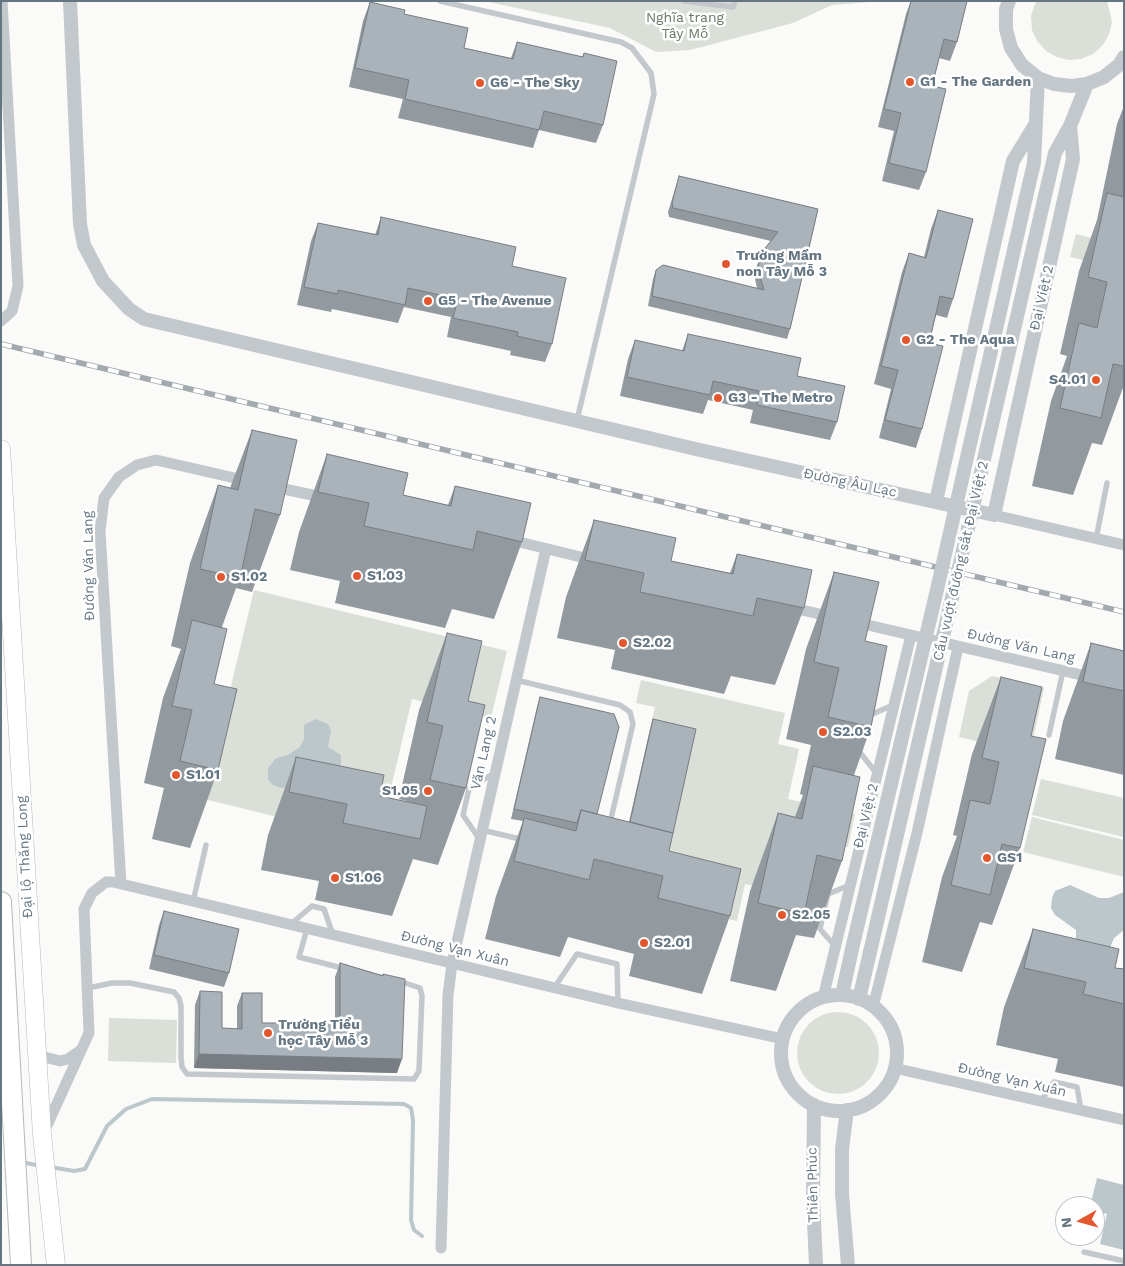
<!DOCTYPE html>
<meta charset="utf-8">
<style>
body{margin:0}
#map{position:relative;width:1125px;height:1266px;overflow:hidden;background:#fafaf8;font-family:"Work Sans",sans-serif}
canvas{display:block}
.frame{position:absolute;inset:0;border:2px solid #657683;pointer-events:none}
.north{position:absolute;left:1055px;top:1196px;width:50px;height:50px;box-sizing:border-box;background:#fff;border:1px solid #c1c8cd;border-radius:50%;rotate:263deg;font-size:14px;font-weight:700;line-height:20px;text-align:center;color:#657683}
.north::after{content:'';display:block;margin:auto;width:18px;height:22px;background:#e4572e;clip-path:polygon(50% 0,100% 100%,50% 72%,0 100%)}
</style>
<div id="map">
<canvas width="1125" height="1266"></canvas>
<div class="frame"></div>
<div class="north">N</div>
</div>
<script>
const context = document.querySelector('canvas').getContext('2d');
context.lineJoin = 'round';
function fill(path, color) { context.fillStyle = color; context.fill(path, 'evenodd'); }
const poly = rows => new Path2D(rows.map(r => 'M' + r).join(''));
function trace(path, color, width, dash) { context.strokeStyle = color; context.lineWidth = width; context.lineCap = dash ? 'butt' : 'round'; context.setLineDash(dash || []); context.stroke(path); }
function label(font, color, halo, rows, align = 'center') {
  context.font = font + ' "Work Sans",sans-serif'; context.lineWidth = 5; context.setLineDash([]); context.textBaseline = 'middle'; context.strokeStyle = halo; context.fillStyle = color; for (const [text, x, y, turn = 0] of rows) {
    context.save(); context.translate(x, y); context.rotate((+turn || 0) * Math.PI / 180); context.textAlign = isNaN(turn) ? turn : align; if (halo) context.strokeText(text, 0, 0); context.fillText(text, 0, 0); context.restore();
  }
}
fill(poly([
 [484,1,884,1,832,5,793,23,690,50,656,52,610,28],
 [1036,1,1107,1,1112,22,1109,34,1103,45,1093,54,1081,59,1069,60,1057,57,1046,51,1037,41,1032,30,1031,16],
 [1076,234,1124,246,1124,270,1070,257],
 [254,590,507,651,491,718,412,699,380,834,372,840,204,799],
 [992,676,1044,688,1030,754,959,737,969,691],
 [641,680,785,713,778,744,799,749,788,799,855,814,848,847,781,833,768,889,745,884,737,921,592,888,619,869,655,707,636,703],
 [1041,779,1124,798,1124,837,1032,815],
 [1032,817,1124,840,1124,877,1023,852],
 '797 1053a41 41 0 1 1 82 0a41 41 0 1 1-82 0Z',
 [109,1018,177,1020,176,1063,108,1061]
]), '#dadfd7');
fill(poly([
 [316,719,328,724,331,731,328,747,341,755,341,772,289,787,281,788,273,785,268,779,268,768,276,758,288,755,300,747,304,739,304,725],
 [1070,885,1099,898,1109,898,1124,892,1124,930,1114,938,1109,950,1076,947,1076,930,1055,915,1051,908,1052,898,1055,891],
 [1097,1178,1124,1185,1124,1250,1100,1244,1107,1214,1095,1211,1095,1206,1090,1206]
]), '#bbc7cb');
trace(poly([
 [21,1162,41,1166],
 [50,1167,74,1171,85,1169,107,1126,126,1109,152,1099,404,1104,411,1108,413,1120,411,1220,414,1230,422,1236]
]), '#bbc7cb', 4);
const primary = poly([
 [1,449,42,1135,56,1265]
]);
const motorway = poly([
 [1,902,21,1265]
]);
trace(primary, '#b5babe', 19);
trace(motorway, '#b4b9bd', 22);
trace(poly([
 [440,1,621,42,632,48,651,73,654,94,577,420],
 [684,1,733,7,735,1],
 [1096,539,1107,483],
 [516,680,620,705,630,712,633,724,610,823],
 [868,716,893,705],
 [1049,735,1063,671],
 [858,750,877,774],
 [482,830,524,840],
 [480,840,463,815,469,789,494,773],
 [193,902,206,845],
 [291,924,312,906,324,909,333,935],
 [307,929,299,957,346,969],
 [835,946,820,929,828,894,850,885],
 [88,988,112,983,130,983,174,992,179,998,181,1006,181,1057,182,1067,187,1074,414,1079,419,1071,422,996,420,988,399,981],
 [554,988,577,954,617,964,618,1003],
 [1041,1101,1054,1082,1077,1087,1081,1110],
 [1084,1252,1124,1261]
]), '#c3c8cc', 5.5);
trace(poly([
 [1,321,12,311,18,286,2,1],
 [270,486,326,498],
 [994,515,1124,545],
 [507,539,593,560],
 [789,607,832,617],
 [855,622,1124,685],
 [121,884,100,531,104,498,119,477,137,465,156,460,248,481],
 [823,998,911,635],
 [873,1007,917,833,958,647],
 [37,1055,60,1061,68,1059,81,1050],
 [894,1068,1124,1120],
 [44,1132,89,1033,84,909,92,893,106,882,113,882,618,1003,783,1039],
 [441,1248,448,995,452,964,546,549]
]), '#c3c8cc', 11);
trace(poly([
 [70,1,80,224,84,245,103,281,129,309,144,319,700,450,994,515,1073,159,1070,126],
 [1009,1,1006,9,1006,29,1011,48,1022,65,1038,78,1054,84,1071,86,1087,84,1104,77,1119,65,1124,57],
 [1026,197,1034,163,1038,78],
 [1044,200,1055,153,1070,126,1087,84],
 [936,501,1013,161,1035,125],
 [842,995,852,949],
 '781 1053a58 58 0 1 1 116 0a58 58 0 1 1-116 0Z',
 [859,999,870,952],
 [814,1105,813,1199,816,1265],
 [847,1110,842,1149,842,1194,848,1265]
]), '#c3c8cc', 14);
trace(primary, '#fff', 18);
trace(motorway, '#fff', 20);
const rail = poly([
 [1,344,1124,612]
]);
trace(rail, '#a2aab0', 5.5);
trace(rail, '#fff', 4, [11]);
trace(poly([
 [852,949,936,594,1026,197],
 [870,952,1044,200]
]), '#c3c8cc', 14);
fill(poly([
 [911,1,967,1,957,42,950,61,939,58,932,86,926,172,919,190,882,181,894,131,878,127,906,14],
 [370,2,404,14,464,48,511,58,517,42,582,57,584,53,603,125,596,143,539,130,533,148,398,118,403,99,349,87,363,21],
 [1124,106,1124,385,1102,445,1092,443,1073,495,1032,486,1051,401,1067,356,1060,354,1079,271,1097,220,1117,124],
 [679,176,818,209,790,329,787,339,648,306,653,279,656,270,757,288,755,279,755,271,762,252,771,241,669,217,668,212],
 [938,210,953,299,947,318,936,315,929,343,922,429,916,448,879,438,891,389,874,384,902,272,909,253,924,257,931,229],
 [381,217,512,266,552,344,545,362,510,355,511,351,447,337,451,317,404,307,398,323,332,309,331,312,297,305,311,241,318,223,375,235],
 [688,334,797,376,837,422,830,440,750,423,753,410,708,400,703,414,620,396,628,359,635,340,682,351],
 [252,430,280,515,252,592,236,588,222,627,214,684,218,770,190,848,152,839,164,788,144,783,163,698,181,649,171,646,190,563,218,485,230,488],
 [327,454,403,495,448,505,455,486,522,542,494,619,452,609,445,628,335,603,340,581,290,570,299,532],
 [594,520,671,561,730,573,737,554,804,608,775,685,731,676,724,694,611,669,615,650,557,638,566,597],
 [834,572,871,727,854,775,842,861,814,938,796,935,776,991,730,981,750,891,778,813,795,817,803,795,800,794,811,745,786,739,806,649],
 [447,633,468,701,466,788,438,865,413,859,392,916,315,900,319,881,261,870,268,835,296,757,380,796,414,803,399,799,419,710],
 [1091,643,1124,651,1124,775,1055,759,1063,721],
 [1001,677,1031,736,1020,848,992,925,980,922,962,972,922,962,942,877,957,836,953,835,972,754],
 [540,697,597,814,629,822,650,729,653,719,669,851,730,916,702,994,629,976,634,954,568,937,560,957,485,939,496,896,523,821,511,819,537,707],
 [164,911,229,973,224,987,149,969,159,925],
 [1033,929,1115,968,1124,969,1124,1087,1055,1072,1058,1059,996,1045,1004,1007],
 [340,963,382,975,383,974,397,1073,194,1068,195,1005,200,991,222,1028,237,1029,237,1006,242,993,262,1023,335,1023,335,977]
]), '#929a9f');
fill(poly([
 [199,1054,402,1059,397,1073,194,1068]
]), '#777d82');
const building = poly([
 [911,1,967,1,957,42,944,39,932,86,946,89,926,172,889,163,901,113,884,109,911,1],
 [370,2,405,10,404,14,468,28,464,48,513,59,517,42,583,57,584,53,617,61,603,125,544,111,539,130,405,99,409,80,355,68,370,2],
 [679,176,818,209,790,329,652,296,656,270,663,265,764,290,758,270,759,262,762,252,778,232,673,208,672,203,679,176],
 [1107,193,1124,197,1124,366,1113,364,1101,418,1060,408,1079,323,1097,328,1107,282,1088,277,1107,193],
 [938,210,973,219,953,299,940,296,929,343,943,346,922,429,885,420,898,370,881,366,909,253,926,258,938,210],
 [381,217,516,247,512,266,566,278,552,344,517,336,518,332,453,318,458,299,408,288,405,305,338,290,338,294,304,287,318,223,378,235,381,217],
 [688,334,801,358,797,376,845,386,837,422,757,405,759,391,713,381,710,395,627,377,635,340,684,351,688,334],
 [252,430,297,440,280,515,255,509,240,578,200,569,218,485,238,490,252,430],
 [327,454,408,473,403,495,451,506,455,486,531,503,522,542,477,531,473,550,364,526,369,503,318,492,327,454],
 [594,520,676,538,671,561,733,574,737,554,812,570,804,608,757,598,753,616,640,592,644,573,585,560,594,520],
 [834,572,879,582,865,641,887,646,871,727,828,717,839,668,814,662,834,572],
 [192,620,227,629,214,684,237,689,218,770,180,761,192,710,172,706,192,620],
 [447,633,482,641,468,701,485,705,466,788,430,780,443,726,427,722,447,633],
 [1091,643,1124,651,1124,691,1083,682,1091,643],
 [1001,677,1042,687,1031,736,1046,739,1020,848,1002,844,990,895,951,885,970,800,990,804,999,762,982,758,1001,677],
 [540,697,614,714,619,727,597,814,581,810,577,823,514,809,540,697],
 [653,719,696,729,673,833,630,822,653,719],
 [296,757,384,775,380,796,427,806,420,839,343,823,347,804,289,792,296,757],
 [813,766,860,777,842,861,817,855,804,914,758,903,778,813,802,819,813,766],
 [581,810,673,833,669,851,741,869,730,916,658,898,663,876,594,859,589,880,514,861,524,818,576,831,581,810],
 [164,911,239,929,229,973,154,955,164,911],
 [1033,929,1119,949,1115,968,1124,969,1124,1004,1083,994,1086,982,1024,968,1033,929],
 [340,963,383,976,383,974,405,979,402,1059,199,1054,200,991,222,992,222,1028,242,1029,242,993,262,993,262,1023,340,1023,340,963]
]);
fill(building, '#aab3b9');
trace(building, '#777d82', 1);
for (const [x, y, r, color] of [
 [910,82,5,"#e4572e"],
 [480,83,5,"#e4572e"],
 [726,264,5,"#e4572e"],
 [428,301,5,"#e4572e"],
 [906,340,5,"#e4572e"],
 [1096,380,5,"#e4572e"],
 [718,398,5,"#e4572e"],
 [357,576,5,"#e4572e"],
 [221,577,5,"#e4572e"],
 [623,643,5,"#e4572e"],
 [823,732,5,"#e4572e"],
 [176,775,5,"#e4572e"],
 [428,791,5,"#e4572e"],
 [987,858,5,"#e4572e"],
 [335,878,5,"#e4572e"],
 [782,915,5,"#e4572e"],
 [644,943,5,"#e4572e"],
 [268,1033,5,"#e4572e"]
]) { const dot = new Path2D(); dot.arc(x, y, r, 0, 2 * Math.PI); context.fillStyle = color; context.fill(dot); trace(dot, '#fff', 2); }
label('14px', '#687a64', '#fff', [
 ["Nghĩa trang",685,18],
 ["Tây Mỗ",685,34]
]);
label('bold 14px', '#657683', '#fff', [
 ["G1 - The Garden",920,82],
 ["G6 - The Sky",490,83],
 ["Trường Mầm",736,256],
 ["non Tây Mỗ 3",736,272],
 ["G5 - The Avenue",438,301],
 ["G2 - The Aqua",916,340],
 ["S4.01",1086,380,"right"],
 ["G3 - The Metro",728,398],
 ["S1.03",367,576],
 ["S1.02",231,577],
 ["S2.02",633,643],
 ["S2.03",833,732],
 ["S1.01",186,775],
 ["S1.05",418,791,"right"],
 ["GS1",997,858],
 ["S1.06",345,878],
 ["S2.05",792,915],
 ["S2.01",654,943],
 ["Trường Tiểu",278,1025],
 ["học Tây Mỗ 3",278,1041]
], 'left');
label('14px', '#657683', '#fff', [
 ["Đại Việt 2",1042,298,-77],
 ["Đường Âu Lạc",850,483,12],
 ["Cầu vượt đường sắt Đại Việt 2",961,561,-77],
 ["Đường Văn Lang",89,566,-91],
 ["Đường Văn Lang",1021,646,13],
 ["Văn Lang 2",484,753,-77],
 ["Đại Việt 2",866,816,-76],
 ["Đại lộ Thăng Long",25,857,-93],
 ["Đường Vạn Xuân",455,949,14],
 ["Đường Vạn Xuân",1012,1080,13],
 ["Thiên Phúc",813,1185,-91]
]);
</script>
